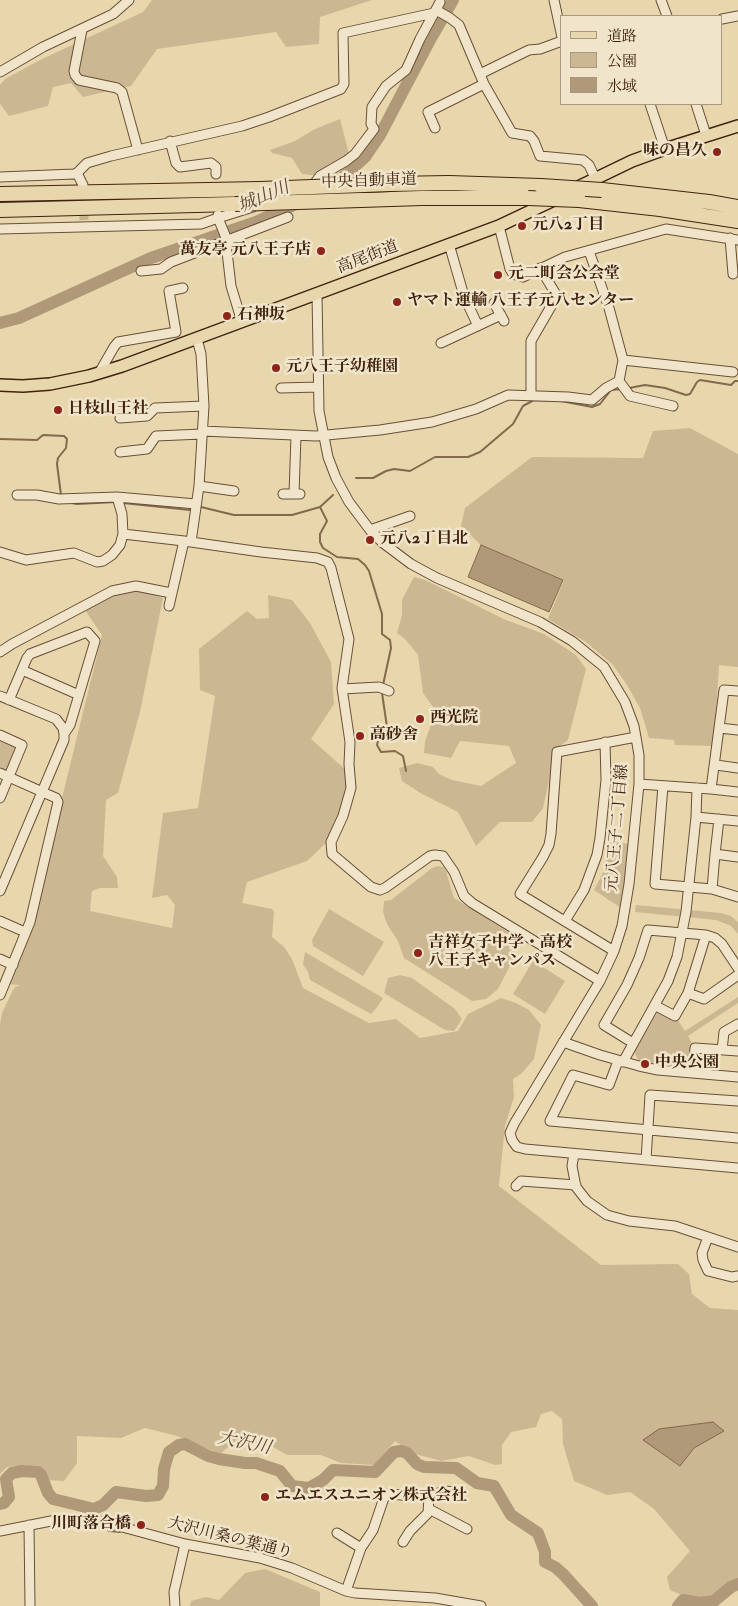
<!DOCTYPE html>
<meta charset="utf-8">
<style>
body{margin:0}
#map{position:relative;width:738px;height:1606px;overflow:hidden;background:#e8d7ad;font-family:"IM FELL Double Pica","Noto Serif JP",serif}
canvas{display:block}
.legend{position:absolute;left:560px;top:15px;width:162px;height:90px;box-sizing:border-box;background:#f0e5ca;border:1px solid #aa9780;margin:0;padding:6px 9px;list-style:none;font-size:15px;color:#402210}
.legend li{display:flex;align-items:center;gap:10px;height:25px}
.legend b{width:25px;border:1px solid #aa9780}
</style>
<div id="map">
<canvas width="738" height="1606"></canvas>
<ul class="legend">
<li><b style="height:6px;background:#e8d7ad"></b>道路</li>
<li><b style="height:14px;background:#cbb892"></b>公園</li>
<li><b style="height:14px;background:#af9978"></b>水域</li>
</ul>
</div>
<script>
const context = document.querySelector('canvas').getContext('2d');
context.lineJoin = 'round';
function fill(path, color) { context.fillStyle = color; context.fill(path, 'evenodd'); }
const poly = rows => new Path2D(rows.map(r => 'M' + r).join(''));
function trace(path, color, width, dash) { context.strokeStyle = color; context.lineWidth = width; context.lineCap = dash ? 'butt' : 'round'; context.setLineDash(dash || []); context.stroke(path); }
function label(font, color, halo, rows, align = 'center') {
  context.font = font + ' "IM FELL Double Pica","Noto Serif JP",serif'; context.lineWidth = 5; context.setLineDash([]); context.textBaseline = 'middle'; context.strokeStyle = halo; context.fillStyle = color; for (const [text, x, y, turn = 0] of rows) {
    context.save(); context.translate(x, y); context.rotate((+turn || 0) * Math.PI / 180); context.textAlign = isNaN(turn) ? turn : align; if (halo) context.strokeText(text, 0, 0); context.fillText(text, 0, 0); context.restore();
  }
}
fill(poly([
 [152,0,372,0,320,17,319,44,286,47,276,32,157,49,131,86,83,97,71,83,53,87,48,106,9,116,0,104,0,85,5,79,40,60,143,12],
 [340,119,350,158,320,176,302,174,292,158,272,153,270,150,295,141,315,129],
 [690,428,738,454,738,667,719,665,714,746,675,745,674,740,649,738,640,708,627,685,613,665,586,642,548,619,564,580,481,545,461,526,465,508,532,457,643,458,653,431],
 [414,577,425,580,506,620,544,634,576,655,586,669,568,740,556,749,543,808,532,822,500,822,476,846,458,812,422,794,402,781,399,768,417,763,433,767,439,774,452,780,481,786,516,763,509,746,460,741,451,758,424,753,425,741,436,711,423,693,418,655,405,639,397,633,402,615,402,600],
 [136,590,163,598,140,712,118,793,106,800,103,856,117,877,118,888,100,888,92,891,90,911,172,928,175,905,167,895,152,898,163,813,198,808,215,696,200,690,199,649,247,611,257,619,269,618,268,595,292,600,310,623,331,662,334,704,311,739,346,770,347,784,343,813,325,844,307,861,247,882,242,903,272,909,274,912,272,937,284,947,292,959,303,988,369,1023,396,1019,420,1038,458,1031,468,1014,501,998,516,1003,529,1010,541,1025,534,1059,522,1073,513,1079,514,1097,505,1126,499,1186,601,1265,678,1264,689,1274,692,1294,710,1308,738,1310,738,1584,708,1601,686,1597,670,1590,667,1577,690,1551,654,1509,630,1492,607,1495,574,1481,563,1444,562,1419,552,1411,541,1414,536,1427,511,1432,502,1445,502,1464,495,1465,469,1456,441,1461,412,1453,395,1441,374,1465,341,1463,321,1455,287,1455,266,1443,233,1443,220,1454,177,1436,145,1428,121,1438,77,1436,77,1463,64,1481,45,1480,26,1465,7,1467,0,1474,0,1024,2,1013,14,988,20,985,5,984,30,922,35,924,36,912,62,798,102,635,85,610,115,594],
 [0,735,22,745,9,777,0,773],
 [608,841,629,844,621,908,594,890,602,875,606,861],
 [438,866,443,867,446,871,454,898,516,937,509,949,516,954,498,989,486,999,472,1001,404,958,398,941,387,924,383,912,384,901,391,900,432,868],
 [636,905,721,913,731,916,738,922,738,934,731,926,716,920,635,912],
 [329,909,384,942,363,976,313,946,312,940],
 [305,952,383,998,378,1006,371,1014,310,980,308,972,303,964],
 [533,961,565,981,545,1014,513,994],
 [400,975,412,978,455,1009,462,1019,454,1031,445,1030,384,993,388,978],
 [738,997,738,1003,688,1036,695,1048,693,1068,639,1061,634,1052,660,1008,675,1016,685,1031],
 [265,1569,320,1592,320,1606,190,1606,191,1601,206,1597,219,1600,245,1573]
]), '#cbb892');
const water = poly([
 [481,545,563,580,549,612,468,577,481,545],
 [713,1422,724,1431,694,1448,680,1466,643,1440,659,1429,713,1422]
]);
fill(water, '#af9978');
trace(water, '#83694e', 1);
trace(poly([
 [629,388,645,385,665,388,686,395,690,394,697,382,700,380,731,385,735,381,738,381],
 [0,439,37,440,43,435,64,436,67,439,66,448,58,458,57,464,61,495],
 [356,478,373,478,386,471,394,469,410,471,435,457,468,457,480,452,513,424,523,406,534,400,561,401,592,407,600,404,611,390,622,389],
 [71,503,77,504,116,502],
 [123,503,190,510],
 [201,507,234,515,292,515,320,507,333,495],
 [320,507,327,521,320,534,320,542,323,548,337,557,358,559,365,565,369,571,382,614,382,634,390,640,391,648,383,685],
 [382,693,387,727,385,734,378,741,377,745,381,752,395,751,403,756,406,771],
 [103,1525,109,1531,120,1532]
]), '#83694e', 2);
trace(poly([
 [0,323,19,318,151,258,256,222,327,190,348,173,365,157,380,135,430,40,453,0],
 [0,1504,4,1503,9,1497,6,1479,12,1473,22,1471,38,1472,41,1475,48,1493,53,1499,94,1509,103,1505,116,1492,146,1496,158,1495,163,1486,164,1469,169,1452,179,1445,185,1444,208,1456,219,1459,245,1463,256,1463,280,1471,292,1486,309,1488,323,1480,333,1470,375,1472,394,1452,401,1451,407,1453,417,1464,424,1467,456,1468,477,1483,494,1486,511,1515,538,1533,545,1552,545,1562,555,1567,563,1574,592,1606],
 [678,1606,683,1600,700,1603,714,1601,731,1587,738,1584]
]), '#af9978', 12);
trace(poly([
 [83,188,84,220]
]), '#c6b38e', 9, [9, 4.5]);
const minor = poly([
 [554,0,562,37],
 [661,0,667,16],
 [436,10,450,18,459,25,484,84,512,133,530,136,534,141,540,156,583,160,589,165,595,178],
 [722,19,738,16],
 [82,30,74,71,75,75,79,80,117,88,122,92,138,150],
 [0,72,43,47,113,14,129,0],
 [480,74,529,50,540,49,562,41],
 [650,104,665,149],
 [696,104,706,135],
 [435,128,428,112,484,84],
 [170,141,176,163,180,167,211,163,216,167,216,174],
 [77,173,83,185],
 [0,177,74,174,77,173,87,163,111,156,242,126,269,117,341,89,344,84,343,33,434,13],
 [279,197,301,194,309,191,320,176,346,161,355,154,374,129,371,124,372,107,386,86,406,70,420,39,440,2],
 [218,215,218,218,253,207],
 [499,226,510,269,513,274,523,277,565,257,666,229,738,240],
 [0,229,201,224,218,218,225,235,231,286,242,322],
 [730,238,733,274],
 [449,244,464,296,478,326],
 [141,271,161,269,171,262,288,217],
 [317,294,319,411,328,457,336,478,349,502,370,530,383,543,411,564,437,578,540,622,572,641,604,667,625,702,634,726,639,755,639,784,629,884,622,926,614,951,600,981,514,1124,510,1133,512,1140,517,1147,525,1149,738,1168],
 [494,303,504,321],
 [441,343,501,315],
 [623,360,733,372],
 [99,373,114,347,118,342,176,332,169,291,183,288],
 [619,381,630,396,673,406],
 [281,388,318,387],
 [531,395,531,341,557,296,540,268],
 [120,418,147,416,155,408,204,406],
 [202,431,316,436,380,430,432,422,476,409,508,395,568,397,592,400,606,388,619,381,623,360,609,308,589,251],
 [120,452,147,449,156,436,202,434],
 [199,486,234,491],
 [283,494,300,494],
 [294,494,296,436],
 [17,495,37,495,59,499,117,497,196,504],
 [370,530,410,516],
 [123,534,184,541],
 [191,542,261,552,317,558,328,562,331,568,349,639,342,688,350,742,349,764,351,788,343,816,331,842,332,854,371,887,380,890,385,888,430,856,435,855,443,856,454,872,464,896,472,903,600,981],
 [0,552,26,560,74,553,97,562,103,561,112,555,120,545,123,534,122,514,117,497],
 [169,606,184,541,191,542,199,486,204,406,201,354,197,339],
 [0,652,12,644,112,591,136,586,171,593],
 [22,670,79,695],
 [342,689,379,687,389,691],
 [0,696,56,719,63,728,64,734,64,740,0,891],
 [9,700,27,658,30,654,87,632,95,641,70,725,64,734],
 [719,728,738,730],
 [0,735,22,745,0,798],
 [716,765,738,768],
 [0,773,56,798,58,802,30,922,0,995],
 [639,784,711,789,738,792],
 [663,786,655,884,712,889,738,897],
 [711,789,724,690,738,691],
 [696,817,738,821],
 [715,854,719,819],
 [712,889,715,854,738,857],
 [0,921,25,932],
 [565,921,584,890,597,855,600,838,606,780,605,742],
 [614,951,520,894,543,857,549,845,551,834,557,752,636,737],
 [0,959,13,965],
 [688,993,704,999,738,975],
 [656,1006,675,1016,688,993,706,935],
 [563,1042,600,1055,639,1066,658,1070,738,1077],
 [633,1043,604,1025,627,985,639,958,648,930,706,935,715,938,722,944,738,968],
 [722,1050,724,1032,738,1024],
 [618,1061,609,1085,573,1075,550,1121,738,1138],
 [623,1062,668,981,677,957,686,912,696,817,697,788],
 [693,1072,695,1048,738,1051],
 [574,1154,572,1166,576,1187,587,1201,607,1215,629,1221,675,1226,738,1247],
 [646,1160,650,1095,738,1101],
 [516,1186,521,1181,576,1185],
 [708,1237,702,1253,703,1260,708,1271,732,1277,738,1276],
 [429,1509,467,1529],
 [29,1525,30,1606],
 [0,1531,51,1521,76,1520,100,1521,185,1544,260,1558,292,1568,346,1591,355,1593,435,1598,481,1606],
 [337,1533,361,1548],
 [403,1542,410,1531,428,1513,429,1497],
 [346,1591,361,1548,373,1530,385,1495,388,1494,431,1497,443,1491,457,1492],
 [175,1606,174,1592,185,1544]
]);
const major = poly([
 [574,189,632,161,665,149,738,126],
 [0,385,23,386,50,384,89,376,122,366,499,226,556,199]
]);
const highway = poly([
 [390,184,449,183,541,186],
 [602,190,709,202,738,207],
 [0,194,260,189],
 [361,200,422,198,528,198],
 [579,200,660,209,738,221],
 [0,210,235,204]
]);
trace(minor, '#6a4f37', 11);
trace(major, '#402210', 14);
trace(highway, '#402210', 16);
trace(minor, '#f0e5ca', 9);
trace(major, '#e8d7ad', 11);
trace(highway, '#e8d7ad', 14);
const highwayBridge = poly([
 [541,186,602,190],
 [260,189,390,184],
 [528,198,579,200],
 [235,204,361,200]
]);
trace(highwayBridge, '#402210', 16, []);
trace(highwayBridge, '#e8d7ad', 14);
for (const [x, y, r, color] of [
 [717,152,5,"#8f2418"],
 [522,226,5,"#8f2418"],
 [321,251,5,"#8f2418"],
 [498,275,5,"#8f2418"],
 [397,302,5,"#8f2418"],
 [227,316,5,"#8f2418"],
 [276,368,5,"#8f2418"],
 [58,410,5,"#8f2418"],
 [370,540,5,"#8f2418"],
 [420,719,5,"#8f2418"],
 [360,736,5,"#8f2418"],
 [418,953,5,"#8f2418"],
 [645,1064,5,"#8f2418"],
 [265,1497,5,"#8f2418"],
 [141,1525,5,"#8f2418"]
]) { const dot = new Path2D(); dot.arc(x, y, r, 0, 2 * Math.PI); context.fillStyle = color; context.fill(dot); trace(dot, '#f0e5ca', 2); }
label('bold 16px', '#402210', '#f0e5ca', [
 ["味の昌久",707,152,"right"],
 ["元八2丁目",532,226],
 ["萬友亭 元八王子店",311,251,"right"],
 ["元二町会公会堂",508,275],
 ["ヤマト運輸 八王子元八センター",407,302],
 ["石神坂",237,316],
 ["元八王子幼稚園",286,368],
 ["日枝山王社",68,410],
 ["元八2丁目北",380,540],
 ["西光院",430,719],
 ["高砂舎",370,736],
 ["吉祥女子中学・高校",428,944],
 ["八王子キャンパス",428,962],
 ["中央公園",655,1064],
 ["エムエスユニオン株式会社",275,1497],
 ["川町落合橋",131,1525,"right"]
], 'left');
label('16px', '#402210', '#f0e5ca', [
 ["中央自動車道",369,182,-2],
 ["高尾街道",368,258,-21],
 ["元八王子二丁目線",618,828,-85],
 ["大沢川桑の葉通り",230,1539,14]
]);
label('italic 18px', '#61462f', '#f0e5ca', [
 ["城山川",264,198,-23],
 ["大沢川",244,1444,12]
]);
</script>
